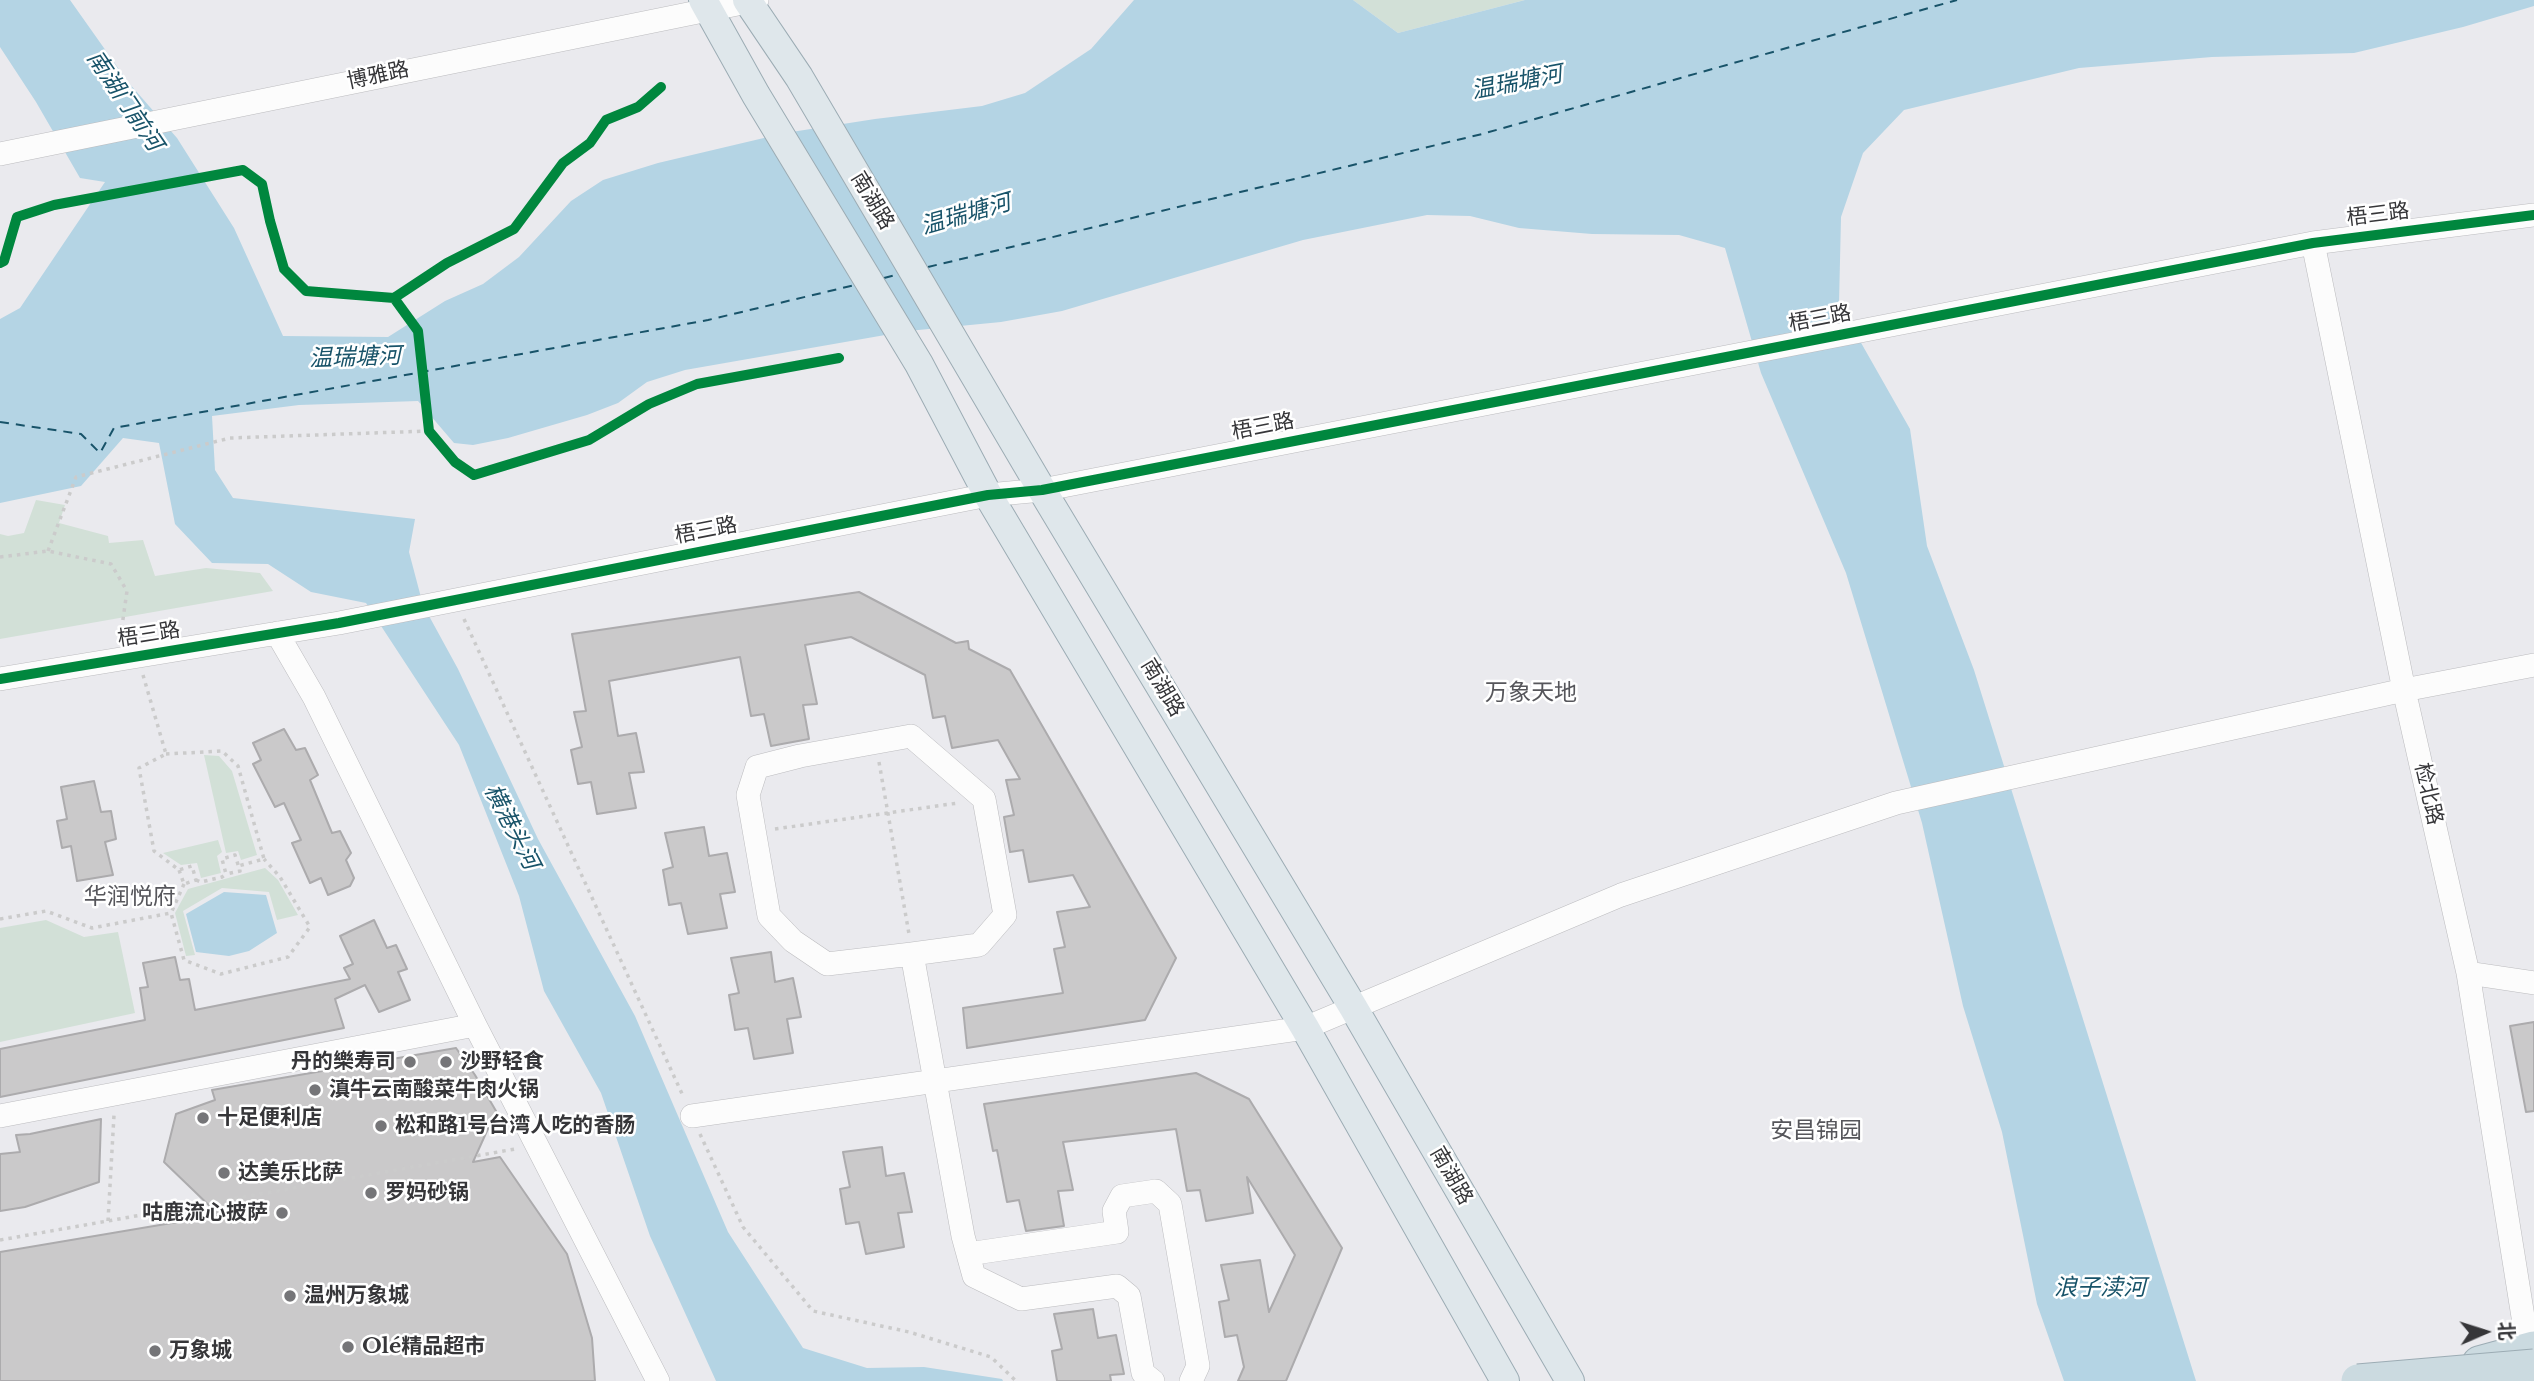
<!DOCTYPE html>
<meta charset="utf-8">
<style>
body{margin:0}
#map{position:relative;width:2534px;height:1381px;overflow:hidden;background:#eaeaee;font-family:"Libre Baskerville","Noto Sans SC",serif}
canvas{display:block}
.north{position:absolute;left:2450px;top:1297px;width:70px;height:70px;-webkit-text-stroke:5px #fff;paint-order:stroke;rotate:87deg;font-size:19px;font-weight:700;line-height:28px;text-align:center;color:#363639}
.north::after{content:'';display:block;margin:auto;width:24px;height:32px;background:#363639;clip-path:polygon(50% 0,100% 100%,50% 72%,0 100%)}
</style>
<div id="map">
<canvas width="2534" height="1381"></canvas>
<div class="north">北</div>
</div>
<script>
const context = document.querySelector('canvas').getContext('2d');
context.lineJoin = 'round';
function fill(path, color) { context.fillStyle = color; context.fill(path, 'evenodd'); }
const poly = rows => new Path2D(rows.map(r => 'M' + r).join(''));
function trace(path, color, width, dash) { context.strokeStyle = color; context.lineWidth = width; context.lineCap = dash ? 'butt' : 'round'; context.setLineDash(dash || []); context.stroke(path); }
function label(font, color, halo, rows, align = 'center') {
  context.font = font + ' "Libre Baskerville","Noto Sans SC",serif'; context.lineWidth = 5; context.setLineDash([]); context.textBaseline = 'middle'; context.strokeStyle = halo; context.fillStyle = color; for (const [text, x, y, turn = 0] of rows) {
    context.save(); context.translate(x, y); context.rotate((+turn || 0) * Math.PI / 180); context.textAlign = isNaN(turn) ? turn : align; if (halo) context.strokeText(text, 0, 0); context.fillText(text, 0, 0); context.restore();
  }
}
fill(poly([
 [1353,0,1525,0,1398,33],
 [36,500,65,505,59,523,108,536,109,543,143,540,155,576,206,568,260,573,273,591,0,639,0,534,8,536,24,533],
 [204,755,219,756,232,771,257,855,241,860,238,851,226,853],
 [218,840,222,852,217,856,221,873,201,878,197,863,181,865,163,853],
 [265,868,278,880,298,915,277,920,269,892,222,888,183,911,195,955,186,956,175,913,188,889],
 [46,920,84,937,118,932,135,1013,0,1042,0,928]
]), '#d2e0d7');
fill(poly([
 [0,0,70,0,128,82,177,138,234,228,283,336,388,337,445,301,483,284,519,257,571,201,603,180,658,163,785,133,875,119,982,106,1025,93,1091,49,1134,0,1353,0,1398,33,1525,0,2534,0,2534,6,2463,27,2354,53,2212,57,2079,68,1904,110,1863,153,1841,217,1839,304,1910,429,1927,546,1974,670,2196,1381,2064,1381,2037,1304,2002,1132,1963,1006,1922,823,1846,573,1761,373,1725,248,1679,235,1592,234,1519,228,1470,216,1427,215,1303,240,1062,311,1001,322,908,331,685,370,647,382,618,403,587,415,508,438,473,445,454,443,418,401,299,405,212,416,215,470,233,498,415,519,409,552,423,605,458,669,538,839,635,1016,728,1232,803,1348,867,1368,924,1367,1002,1379,1003,1381,716,1381,650,1236,601,1093,544,991,519,896,459,745,366,603,311,592,268,564,212,563,175,524,159,443,123,438,81,486,0,503,0,319,20,308,105,182,80,178,36,102,0,47],
 [224,892,266,895,277,933,249,951,229,956,196,952,186,914]
]), '#b4d4e4');
trace(poly([
 [928,267,1482,134,1957,0],
 [884,278,899,274],
 [0,422,81,434,100,453,114,428,708,320,855,285]
]), '#185369', 2, [9, 7]);
const building = poly([
 [859,592,956,643,968,641,969,649,1010,670,1176,958,1145,1020,967,1048,963,1008,1063,993,1054,949,1065,947,1057,912,1090,907,1073,875,1029,882,1023,850,1010,852,1004,817,1014,815,1006,780,1020,779,998,740,952,748,945,716,933,718,925,675,851,637,805,645,817,704,803,705,809,739,771,746,764,714,751,716,740,657,609,681,618,736,636,733,644,772,629,773,636,808,597,814,591,782,578,784,571,750,582,747,574,712,586,711,572,634,859,592],
 [284,729,296,750,305,748,318,775,310,780,332,833,340,831,351,853,346,860,354,878,350,886,328,895,321,878,310,883,292,843,301,840,284,803,275,807,253,764,261,760,253,743,284,729],
 [94,781,101,812,111,811,116,839,105,842,113,875,77,881,71,846,62,848,57,821,67,819,61,787,94,781],
 [704,827,709,856,727,853,735,892,720,894,727,928,688,934,681,903,669,905,663,870,673,867,665,833,704,827],
 [374,920,387,948,396,945,407,969,398,972,410,1000,379,1012,365,985,335,999,344,1028,0,1097,0,1049,145,1020,140,988,148,987,143,963,175,957,180,980,189,979,195,1010,350,979,344,968,353,964,340,936,374,920],
 [771,952,775,982,793,978,801,1017,787,1019,793,1053,754,1059,748,1028,735,1030,729,995,739,993,731,958,771,952],
 [2534,1022,2534,1111,2526,1112,2510,1026,2534,1022],
 [456,1048,475,1075,496,1111,473,1162,500,1157,567,1254,592,1338,595,1381,0,1381,0,1252,219,1215,164,1162,176,1114,215,1100,212,1090,456,1048],
 [1196,1073,1249,1099,1342,1248,1286,1381,1238,1381,1244,1367,1237,1335,1225,1337,1219,1302,1229,1300,1221,1265,1260,1260,1269,1312,1295,1255,1247,1177,1253,1213,1206,1221,1200,1190,1187,1191,1176,1129,1063,1142,1073,1190,1058,1191,1064,1226,1026,1231,1019,1200,1007,1202,997,1150,993,1151,984,1104,1196,1073],
 [101,1119,99,1182,25,1207,0,1211,0,1154,20,1152,16,1135,30,1134,101,1119],
 [882,1147,886,1176,904,1173,912,1212,898,1213,904,1247,866,1254,859,1222,846,1224,840,1189,850,1187,843,1152,882,1147],
 [1093,1309,1098,1338,1116,1335,1124,1374,1110,1375,1111,1381,1057,1381,1052,1351,1062,1349,1054,1314,1093,1309]
]);
fill(building, '#cac9ca');
trace(building, '#acabad', 2);
const minor = poly([
 [0,154,757,0],
 [2313,243,2404,690,2468,973,2528,1348],
 [277,633,314,697,475,1025,658,1381],
 [0,679,339,623,988,495,1042,490,2313,243,2534,215],
 [912,954,827,964,793,941,769,916,748,795,757,767,800,756,911,736,984,799,1005,915,979,945,912,954,963,1236,974,1276,1021,1299,1117,1286,1129,1296,1143,1373,1153,1381],
 [2468,973,2534,983],
 [0,1116,475,1025],
 [692,1116,1305,1028,1621,895,1896,803,2404,690,2534,665],
 [968,1254,1117,1232,1114,1211,1122,1196,1156,1191,1170,1204,1198,1366,1191,1381]
]);
const major = poly([
 [703,0,756,95,919,364,988,495,1305,1028,1505,1381],
 [747,0,799,77,1042,490,1353,1007,1570,1381]
]);
const highway = poly([
 [2479,1363,2534,1348]
]);
trace(minor, '#bcbcbf', 24);
trace(major, '#9cacb4', 30);
trace(highway, '#9cacb4', 35);
trace(poly([
 [48,551,76,477,230,438,429,431],
 [0,557,48,551,111,564,127,591,120,640],
 [464,619,684,1098],
 [143,675,166,754,139,768,154,851,179,870,192,866,196,880,184,884,179,870],
 [166,754,222,751,238,766,264,859,238,866],
 [879,762,909,934],
 [775,829,958,803],
 [196,880,201,882,222,877,226,874,222,859,235,855,240,871,226,874],
 [184,884,171,913,184,960,221,974,288,957,310,927,280,877,264,859],
 [0,919,46,911,92,928,171,913],
 [700,1134,743,1227,813,1311,909,1332,991,1357,1016,1381],
 [108,1221,114,1115],
 [0,1240,515,1149]
]), '#cbcbcb', 3.5, [3.5, 5]);
trace(minor, '#fcfcfc', 23);
trace(major, '#dfe7eb', 28);
trace(highway, '#cbdae0', 33);
const highwayBridge = poly([
 [2358,1381,2534,1366]
]);
trace(highwayBridge, '#9cacb4', 35, []);
trace(highwayBridge, '#cbdae0', 33);
trace(poly([
 [0,263,4,261,17,217,54,205,243,170,262,184,270,221,284,269,306,291,394,298,447,263,514,229,563,163,590,143,606,120,638,107,661,87],
 [394,298,418,331,429,431,455,462,474,475,589,440,649,404,697,384,839,358],
 [0,679,339,623,988,495,1042,490,2313,243,2534,215]
]), '#00873e', 10);
for (const [x, y, r, color] of [
 [410,1062,7,"#757578"],
 [446,1062,7,"#757578"],
 [315,1090,7,"#757578"],
 [203,1118,7,"#757578"],
 [381,1126,7,"#757578"],
 [224,1173,7,"#757578"],
 [371,1193,7,"#757578"],
 [282,1213,7,"#757578"],
 [290,1296,7,"#757578"],
 [348,1347,7,"#757578"],
 [155,1351,7,"#757578"]
]) { const dot = new Path2D(); dot.arc(x, y, r, 0, 2 * Math.PI); context.fillStyle = color; context.fill(dot); trace(dot, '#fff', 2.5); }
label('21px', '#363639', '#fff', [
 ["博雅路",378,76,-12],
 ["南湖路",872,201,59],
 ["梧三路",2378,215,-7],
 ["梧三路",1820,319,-11],
 ["梧三路",1263,427,-11],
 ["梧三路",706,531,-11],
 ["梧三路",149,635,-9],
 ["南湖路",1162,688,59],
 ["检北路",2428,794,77],
 ["南湖路",1451,1176,60]
]);
label('bold 21px', '#363639', '#fff', [
 ["丹的樂寿司",396,1062,"right"],
 ["沙野轻食",460,1062],
 ["滇牛云南酸菜牛肉火锅",329,1090],
 ["十足便利店",217,1118],
 ["松和路1号台湾人吃的香肠",395,1126],
 ["达美乐比萨",238,1173],
 ["罗妈砂锅",385,1193],
 ["咕鹿流心披萨",268,1213,"right"],
 ["温州万象城",304,1296],
 ["Olé精品超市",362,1347],
 ["万象城",169,1351]
], 'left');
label('italic 23px', '#185369', '#fff', [
 ["温瑞塘河",1517,83,-11],
 ["南湖门前河",124,101,56],
 ["温瑞塘河",966,215,-16],
 ["温瑞塘河",355,358,-2],
 ["横港头河",511,827,63],
 ["浪子渎河",2100,1289]
]);
label('23px', '#56565b', '#fff', [
 ["万象天地",1531,694],
 ["华润悦府",130,898],
 ["安昌锦园",1816,1132]
]);
</script>
